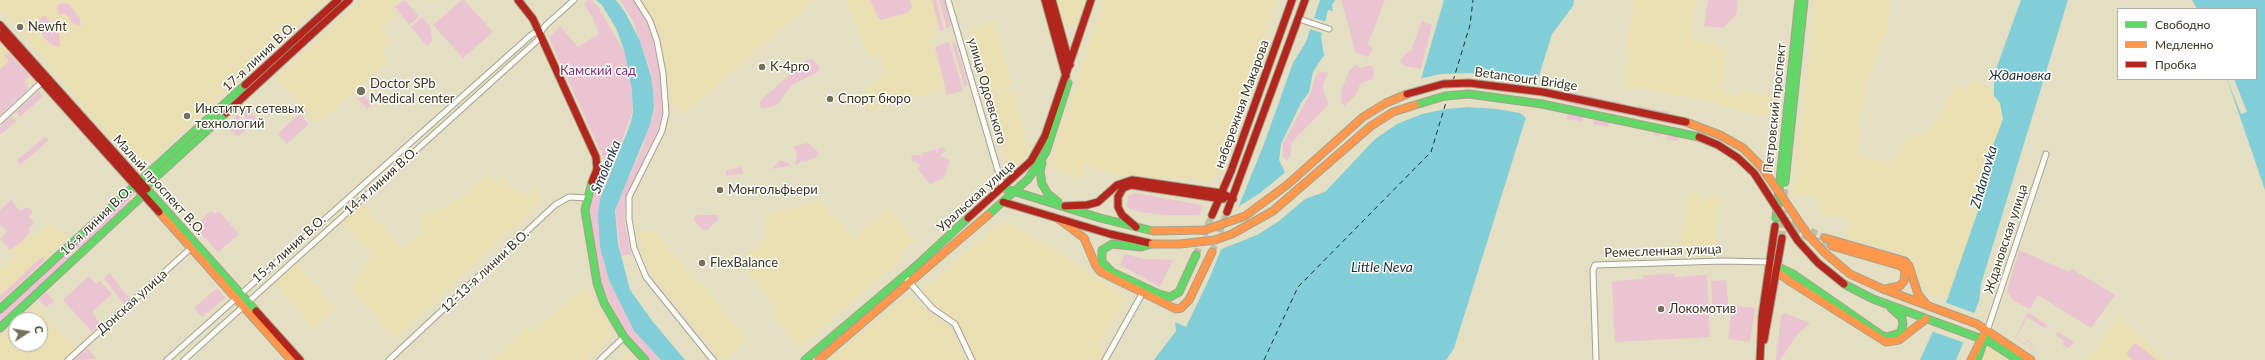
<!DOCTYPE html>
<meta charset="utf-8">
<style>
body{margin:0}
#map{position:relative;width:2265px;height:360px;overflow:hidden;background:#e4dec2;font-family:Lato,sans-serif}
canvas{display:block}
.legend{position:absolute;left:2117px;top:8px;width:140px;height:72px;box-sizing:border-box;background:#fff;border:1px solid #b0aea6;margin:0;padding:5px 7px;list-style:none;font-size:12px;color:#393420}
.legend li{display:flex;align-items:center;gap:8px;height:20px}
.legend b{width:20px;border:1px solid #b0aea6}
.north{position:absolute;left:8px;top:312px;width:40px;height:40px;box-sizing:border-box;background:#fff;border:1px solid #b0aea6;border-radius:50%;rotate:78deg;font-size:11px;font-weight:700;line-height:16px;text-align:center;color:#393420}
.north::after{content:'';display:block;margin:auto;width:14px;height:18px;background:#757059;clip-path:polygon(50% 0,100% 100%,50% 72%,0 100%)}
</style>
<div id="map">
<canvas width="2265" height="360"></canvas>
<ul class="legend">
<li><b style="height:5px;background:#63d668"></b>Свободно</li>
<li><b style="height:5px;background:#ff974d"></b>Медленно</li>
<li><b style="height:5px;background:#b3261e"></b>Пробка</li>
</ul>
<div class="north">С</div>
</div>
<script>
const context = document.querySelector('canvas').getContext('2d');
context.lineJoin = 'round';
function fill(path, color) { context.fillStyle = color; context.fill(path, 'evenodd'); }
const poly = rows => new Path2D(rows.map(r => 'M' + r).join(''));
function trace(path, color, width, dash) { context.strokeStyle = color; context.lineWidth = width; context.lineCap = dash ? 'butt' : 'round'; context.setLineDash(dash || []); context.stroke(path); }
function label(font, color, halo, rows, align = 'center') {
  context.font = font + ' Lato,sans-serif'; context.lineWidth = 3; context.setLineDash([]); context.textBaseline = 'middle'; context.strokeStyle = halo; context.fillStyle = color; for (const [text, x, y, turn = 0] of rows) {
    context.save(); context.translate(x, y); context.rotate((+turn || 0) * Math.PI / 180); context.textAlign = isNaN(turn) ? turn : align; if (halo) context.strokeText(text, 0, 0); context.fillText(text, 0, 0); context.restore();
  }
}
fill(poly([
 [0,0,326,0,139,171,0,8],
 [361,0,399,0,390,7,397,15,381,29,391,41,381,52,389,61,318,124,276,78],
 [643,0,815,0,683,115,672,103,661,38],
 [846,0,932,0,939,25,933,27,935,37,932,38,945,89,867,112,863,92,885,74,881,55,869,58],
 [1057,0,1085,0,1077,25,1064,26],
 [1103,0,1277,0,1216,176,1212,181,1122,175,1116,173,1115,176,1086,165,1080,180,1049,167],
 [1634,0,1696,0,1692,31,1694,40,1718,44,1717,49,1727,50,1721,93,1738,96,1739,91,1777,96,1772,118,1715,105,1716,102,1626,86,1627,44],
 [1815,0,1890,0,1887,35,1869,75,1860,120,1857,157,1889,162,1913,132,1920,136,1932,128,1956,85,1966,91,1974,79,1994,90,1994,96,2000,103,2003,119,1994,143,1978,211,1947,300,1933,295,1922,288,1911,256,1845,237,1850,220,1819,214,1820,198,1793,195],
 [995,22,1012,86,987,93,970,29],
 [0,42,32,78,0,107],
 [1013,89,1029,149,1031,149,1019,164,1010,169,1007,166,988,96],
 [488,173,496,182,501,178,515,193,519,190,525,196,535,187,542,195,538,199,541,202,395,339,349,288,373,254,343,223,363,204,402,248,423,230,419,224,423,220,419,216,423,212,442,209,462,197],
 [1688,192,1701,194,1700,199,1707,200,1708,195,1720,196,1713,257,1679,255],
 [819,200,853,238,888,207,916,240,901,253,904,257,799,348,775,318,773,305,745,268,753,261,748,254,765,240,766,215],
 [1002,222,1008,222,1039,242,1043,242,1127,298,1098,347,1116,360,974,360,957,321,937,307,922,290],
 [52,223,68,237,0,302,0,270,15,256,10,250],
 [638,231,651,231,658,234,696,282,700,280,747,340,725,360,722,360,653,275,645,262],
 [296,264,336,309,313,329,275,282],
 [587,286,614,335,586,360,493,360,526,328,535,329],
 [907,295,952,330,965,360,830,360],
 [35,304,74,348,74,351,64,360,0,360,0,336,16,322,16,344,40,344,40,320,18,320],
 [2118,316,2164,360,2087,360],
 [1987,346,2004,355,2009,360,1981,360],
 [629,351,637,360,620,360]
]), '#e9dfb2');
fill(poly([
 [405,0,419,17,409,25,395,7],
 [462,0,464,0,493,32,463,58,433,25],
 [589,0,591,0,598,7,625,53,632,91,632,113,600,198,609,280,634,331,661,360,649,360,627,337,600,282,590,233,589,210,589,204,602,172,604,159,549,38,560,26,578,47,599,34,593,18,584,4],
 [620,0,633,0,641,11,652,36,660,74,662,113,658,130,626,196,624,218,631,254,621,256,615,206,642,149,655,109,651,72,633,21],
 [870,0,910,0,912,8,907,13,881,20,878,17],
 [932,0,936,0,944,30,940,31],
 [939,0,944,0,951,24,947,29],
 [1341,0,1385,0,1368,44,1373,48,1368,57,1356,53],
 [1708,0,1738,0,1736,15,1723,28,1704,26],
 [64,3,69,4,79,17,81,26,72,23,69,17,64,14,59,15,57,5],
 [45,16,50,21,54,30,59,32,60,47,52,45,43,37,39,24,41,17],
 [422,17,430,26,432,41,427,46,411,27],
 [1422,21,1432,25,1421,69,1405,66,1400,62,1406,53,1411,51],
 [949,42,963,91,947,95,935,47],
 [952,42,956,45,968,85,964,86],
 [7,52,30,76,24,82,29,88,0,115,0,69,9,61,4,55],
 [812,59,820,67,818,72,792,85,777,105,761,109,760,104,762,99,807,60],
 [1355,65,1360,68,1372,65,1374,69,1373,79,1361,83,1355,96,1344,106,1341,101,1342,88,1350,70],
 [1319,71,1328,73,1323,84,1323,90,1329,104,1292,142,1290,157,1287,160,1283,157,1283,144,1311,92,1315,78],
 [39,91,43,96,20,117,16,112],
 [1568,92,1623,103,1621,114,1566,103],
 [363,94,372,105,367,109,358,99],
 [1638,106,1669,112,1667,123,1636,117],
 [245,107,257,119,252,124,240,111],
 [1569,110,1584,113,1582,122,1567,119],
 [238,114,249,127,237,137,226,125],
 [299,114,309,124,287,144,278,134],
 [1595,115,1610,118,1608,127,1593,124],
 [12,116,16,121,0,135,0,127],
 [1641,125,1662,129,1660,137,1653,135,1653,131,1640,129],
 [1669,130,1680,132,1678,141,1667,139],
 [45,137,49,140,20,165,17,160],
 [808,143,818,152,818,154,815,158,803,162,801,158,801,162,795,165,797,154,794,146],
 [943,147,946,151,939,156,950,160,944,178,930,184,918,169,921,165,915,162,913,163,911,155,923,156,923,153,936,149,937,154,938,148],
 [781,160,790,164,789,166,772,169],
 [741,167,744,174,726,175,726,171],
 [1135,193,1201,205,1203,207,1199,215,1167,215,1140,212,1127,207,1128,196],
 [126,196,131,201,79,250,74,244],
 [11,200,20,211,25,208,29,208,33,212,29,216,34,223,28,229,30,232,19,244,10,250,0,239,7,232,0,224,0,210],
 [211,211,215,214,218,211,239,234,218,252,199,231,204,227,199,222],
 [698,215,717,215,719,219,707,230,703,231,694,220,695,216],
 [2019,250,2069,272,2072,269,2115,295,2091,328,2038,295,2030,309,2014,301,2007,292],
 [67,251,72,257,0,324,0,313],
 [1125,254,1143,259,1173,260,1160,287,1120,265],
 [42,257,45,260,0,302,0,296],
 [109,273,130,299,124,304,104,278],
 [1674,274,1675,277,1707,275,1710,337,1615,342,1612,281,1643,279,1643,275],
 [89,276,96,284,100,281,112,294,92,312,100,324,92,332,63,300],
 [1726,280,1729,313,1713,314,1711,281],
 [217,288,225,298,202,317,194,308],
 [46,292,54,301,46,307,39,299],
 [1732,305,1755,308,1750,342,1728,339],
 [2028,312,2048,326,2046,329,2027,317,2016,338,2025,344,2028,340,2033,344,2030,348,2047,360,2029,348,2032,344,2028,341,2025,345,2015,338],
 [1784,313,1810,323,1797,335,1780,360,1776,360,1781,316],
 [2058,332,2074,342,2069,348,2063,346,2064,341,2056,335],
 [2135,343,2157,360,2133,360,2126,354],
 [88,348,96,359,73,360,80,354]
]), '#eac4d1');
fill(poly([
 [596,0,616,0,625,12,640,41,651,76,653,91,654,108,650,125,615,210,618,244,630,290,653,322,685,360,661,360,634,331,609,280,600,247,598,214,600,199,630,125,633,113,632,91,625,53,617,30,602,5],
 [1320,0,1335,0,1332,5,1333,11,1328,10,1321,37,1324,55,1313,72,1309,92,1301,103,1281,144,1279,160,1299,201,1325,192,1377,137,1397,108,1421,79,1444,0,1574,0,1573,6,1552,34,1454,348,1446,360,1154,360,1176,331,1175,322,1186,327,1210,277,1264,144,1293,63,1306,42],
 [2021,0,2068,0,1981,284,1979,301,1962,346,1956,360,1920,360,1947,300,1978,211,1994,143,2003,119,2000,103,1994,96,1994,75],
 [2192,0,2265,0,2265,190,2227,79,2256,79,2256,9,2197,9]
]), '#81cdd8');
fill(poly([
 [1314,18,1326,22,1322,33,1310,29],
 [1470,73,1525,80,1541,76,1528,120,1520,113,1497,109,1468,107,1446,109,1422,114,1397,124,1368,144,1417,79,1442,74],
 [2227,79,2234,79,2247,112,2241,114],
 [1287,171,1299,198,1311,194,1279,221,1257,235,1219,250,1236,208,1260,193],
 [1944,302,1977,314,1965,343,1931,331]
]), '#e4dec2');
trace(poly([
 [1453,81,1470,25,1473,0],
 [1264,360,1298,287,1431,152,1447,99]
]), '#1b2f34', 1, [5, 4]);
trace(poly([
 [1776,218,1793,230,1814,240,1832,246],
 [1782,218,1825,238],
 [1782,238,1785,182],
 [1212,252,1227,212],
 [1196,255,1212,215]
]), '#c2bca2', 7, [7, 3.5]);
const street = poly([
 [637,0,650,21,657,41,663,73,666,113,662,131,629,197,629,219,634,248,646,277,713,360],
 [948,0,1003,188],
 [1299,19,1329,29],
 [0,121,43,81],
 [904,276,932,308,955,324,972,360],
 [1987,331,2046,154],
 [68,360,193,246],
 [167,360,530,36,534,33,540,33],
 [184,360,539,39,540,33,546,25,574,0],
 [389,360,555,205,569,197,587,198],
 [600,360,624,337],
 [1105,360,1142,294],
 [1596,360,1593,270,1595,265,1722,261,1770,262]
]);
const fast = poly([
 [1042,163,1040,171,1042,184,1048,194,1058,202],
 [592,182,585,210,597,283,604,303,624,337,645,360],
 [1785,182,1804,0],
 [1003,188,1100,218,1153,231],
 [147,189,256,311],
 [988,215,1028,179,1046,152,1068,83],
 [1776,218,1799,0],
 [1152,244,1141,247,1112,244,1102,250,1102,262,1112,272,1159,294,1170,297,1179,292,1196,255],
 [1770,263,1793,274,1881,335,1887,337,1900,333,1903,325,1902,318,1891,308],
 [1844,284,1873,299,1990,342,2018,360],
 [0,309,245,85],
 [0,328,139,199,145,187,226,113],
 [805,360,915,267,968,218],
 [1977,360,1986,335]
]);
const slow = poly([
 [159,212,291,360],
 [1060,220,1084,238,1096,266,1101,272,1176,309,1181,308,1189,300,1212,252],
 [1825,238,1905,261,1909,266,1918,294,1927,305],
 [1832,246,1901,266,1905,270,1904,281,1900,286,1885,289],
 [1770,262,1777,272,1791,282,1886,342,1899,340,1926,319],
 [1850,274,1883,289,1977,324,2031,360],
 [819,360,988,215],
 [1971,360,1983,336]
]);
const jam = poly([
 [518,0,533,19,596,157,597,169,592,182],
 [1045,0,1066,76],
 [1052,0,1070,65],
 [0,25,147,189],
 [0,35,159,212],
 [245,85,338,0],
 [226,113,349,0],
 [1003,202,1110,234,1149,243],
 [1065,206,1087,205,1098,202,1117,185,1132,180,1221,193,1233,199],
 [1227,212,1305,0],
 [1212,215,1231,171,1292,0],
 [968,218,1031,161,1045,136,1091,0],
 [1136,227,1122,215,1118,207,1118,197,1123,188,1131,185,1223,199],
 [256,311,300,360],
 [1764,340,1782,238],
 [1760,360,1762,316,1775,226]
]);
trace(street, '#a5a18c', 7);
trace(fast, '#a5a18c', 9);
trace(slow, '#a5a18c', 9);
trace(jam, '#a5a18c', 9);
trace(street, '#fbfaf6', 5);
trace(fast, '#63d668', 7);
trace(slow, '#ff974d', 7);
trace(jam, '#b3261e', 7);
const fastBridge = poly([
 [1415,105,1445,96,1469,94,1542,104,1699,137]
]);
const slowBridge = poly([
 [1686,122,1720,135,1743,148,1761,166,1808,235,1825,253,1850,274],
 [1153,231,1205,230,1245,216,1287,185,1363,117,1386,103,1407,94],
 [1152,244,1180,244,1215,240,1232,234,1273,211,1371,126,1393,112,1415,105]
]);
const jamBridge = poly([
 [1407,94,1443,84,1469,83,1543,92,1686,122],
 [1699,137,1718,145,1738,158,1754,173,1798,241,1818,263,1844,284]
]);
trace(fastBridge, '#a5a18c', 9, []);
trace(slowBridge, '#a5a18c', 9, []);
trace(jamBridge, '#a5a18c', 9, []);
trace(fastBridge, '#63d668', 7);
trace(slowBridge, '#ff974d', 7);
trace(jamBridge, '#b3261e', 7);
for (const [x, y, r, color] of [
 [20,27,4,"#757059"],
 [762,67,4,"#757059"],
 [361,91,5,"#757059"],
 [830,99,4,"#757059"],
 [187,116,4,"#757059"],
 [720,190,4,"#757059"],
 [702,263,4,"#757059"],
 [1661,309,4,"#757059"]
]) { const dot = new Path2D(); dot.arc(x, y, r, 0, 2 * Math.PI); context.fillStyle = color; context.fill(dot); trace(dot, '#fff', 1.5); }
label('13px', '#393420', '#fff', [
 ["Newfit",28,27],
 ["K-4pro",770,67],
 ["Doctor SPb",370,84],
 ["Medical center",370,99],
 ["Спорт бюро",838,99],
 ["Институт сетевых",195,109],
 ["технологий",195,124],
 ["Монгольфьери",728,190],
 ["FlexBalance",710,263],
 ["Локомотив",1669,309]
], 'left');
label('13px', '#393420', '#fff', [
 ["17-я линия В.О.",259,57,-43],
 ["Betancourt Bridge",1526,79,8],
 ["улица Одоевского",987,91,74],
 ["набережная Макарова",1242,104,-70],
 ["Петровский проспект",1775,108,-84],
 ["14-я линия В.О.",381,181,-42],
 ["Малый проспект В.О.",159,185,48],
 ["Уральская улица",976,196,-42],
 ["16-я линия В.О.",96,221,-44],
 ["Ждановская улица",2006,239,-72],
 ["15-я линия В.О.",289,249,-42],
 ["Ремесленная улица",1663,251,-2],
 ["12-13-я линии В.О.",485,271,-43],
 ["Донская улица",132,302,-42]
]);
label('13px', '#7f2d6f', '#fff', [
 ["Камский сад",598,71]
]);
label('italic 14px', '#1b2f34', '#fff', [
 ["Ждановка",2020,75],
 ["Smolenka",606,167,-67],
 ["Zhdanovka",1984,177,-74],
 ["Little Neva",1382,267]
]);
</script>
